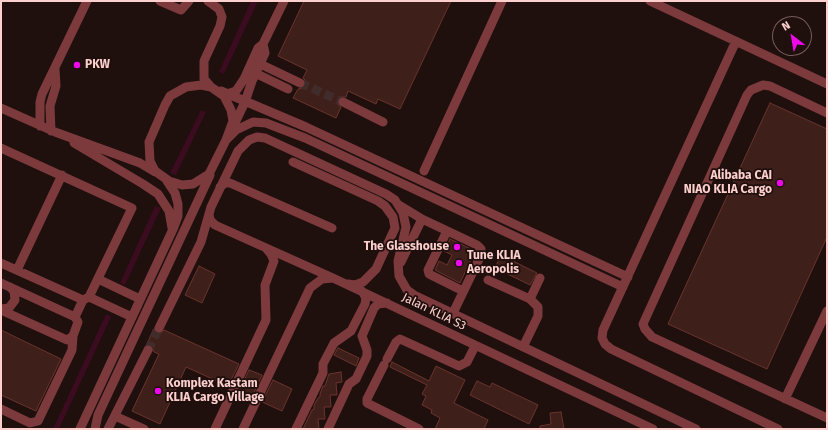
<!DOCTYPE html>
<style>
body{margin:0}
#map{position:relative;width:828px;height:430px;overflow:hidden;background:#1f0f0d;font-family:"Fira Sans",sans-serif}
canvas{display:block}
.frame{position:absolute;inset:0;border:2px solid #fdcfcd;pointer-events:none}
.north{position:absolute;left:772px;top:16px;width:40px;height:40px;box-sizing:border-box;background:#1f0f0d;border:1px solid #785c5a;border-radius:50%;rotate:329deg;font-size:11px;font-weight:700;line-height:16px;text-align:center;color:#fdcfcd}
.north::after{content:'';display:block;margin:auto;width:14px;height:18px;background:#ed09e9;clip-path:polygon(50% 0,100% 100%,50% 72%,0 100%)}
</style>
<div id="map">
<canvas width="828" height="430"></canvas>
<div class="frame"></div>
<div class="north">N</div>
</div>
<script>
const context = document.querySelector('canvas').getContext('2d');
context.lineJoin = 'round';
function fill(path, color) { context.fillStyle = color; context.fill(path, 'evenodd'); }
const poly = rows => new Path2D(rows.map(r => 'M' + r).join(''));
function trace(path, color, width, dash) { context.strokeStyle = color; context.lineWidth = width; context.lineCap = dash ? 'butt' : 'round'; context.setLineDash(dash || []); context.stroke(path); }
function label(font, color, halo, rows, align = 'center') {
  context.font = font + ' "Fira Sans",sans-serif'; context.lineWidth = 3.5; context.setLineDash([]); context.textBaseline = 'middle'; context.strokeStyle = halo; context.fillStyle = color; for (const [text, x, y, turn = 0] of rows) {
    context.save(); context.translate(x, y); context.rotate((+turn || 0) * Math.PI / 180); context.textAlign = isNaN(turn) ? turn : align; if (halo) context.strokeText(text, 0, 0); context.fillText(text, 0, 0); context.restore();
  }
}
fill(poly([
 [251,1,258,1,224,74,219,72],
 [201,110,206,112,176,175,170,173],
 [155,206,161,208,125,285,120,283],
 [106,314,111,317,59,429,53,429]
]), '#3b0b20');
const building = poly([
 [304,1,451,1,400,109,378,99,376,104,348,91,346,97,340,97,338,100,338,105,341,107,336,118,293,98,298,89,303,88,306,85,305,80,303,78,307,70,278,56,304,1],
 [770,103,827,129,827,237,767,369,668,324,770,103],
 [450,239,475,251,460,283,435,270,439,261,447,265,452,255,444,251,450,239],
 [501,255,537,273,530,285,495,268,501,255],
 [199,266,215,274,202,303,185,295,199,266],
 [1,330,61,359,36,411,1,395,1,330],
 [153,330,159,334,164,330,239,364,228,386,186,367,160,424,132,411,159,354,154,352,151,345,147,344,153,330],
 [338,348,359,358,356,366,334,355,338,348],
 [392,362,429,381,436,366,465,380,454,403,488,420,484,429,435,429,440,418,431,413,432,410,422,405,426,396,422,394,427,385,390,367,392,362],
 [249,370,262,375,252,397,239,391,249,370],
 [341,372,342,382,336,383,337,395,330,395,331,407,324,407,325,419,318,419,319,429,303,429,312,410,314,409,314,405,318,398,320,397,320,394,323,386,325,386,329,374,341,372],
 [273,380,292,389,282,411,262,402,273,380],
 [477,381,490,387,492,383,538,405,529,424,470,395,477,381],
 [561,412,564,429,540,429,540,426,551,424,550,413,561,412]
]);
fill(building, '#3f1f1a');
trace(building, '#6a342d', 1);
trace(poly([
 [300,83,343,102],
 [148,350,159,328]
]), '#402c2a', 9, [9, 4.5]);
trace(poly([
 [160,1,181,10,189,1],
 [208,1,219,9,222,17,220,26,204,61,204,79,211,87],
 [650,1,827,84],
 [736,41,603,330,602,338,605,344,611,349,778,429],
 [256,62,300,83],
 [251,71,288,89],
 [221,91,306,127,628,277],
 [227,94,236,91,244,79,258,48,263,44,284,1],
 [343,102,383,122],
 [1,108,55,132,140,163,155,172],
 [827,113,770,86,763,85,751,90,747,95,643,324,645,329,652,337,827,418],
 [40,126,40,102,42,94,87,1],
 [233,127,245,102,252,81,265,53,263,44],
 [51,131,50,106,56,86,55,69],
 [226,140,233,121,231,110,224,96,211,87,201,85,186,87,170,96,165,105,149,142,150,161,155,171,169,181,182,185,193,184,209,174,226,140,236,130,253,122,266,123,305,138,623,287],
 [74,143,143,184,158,194,169,211,172,228],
 [1,148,132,208,89,297,83,300,75,317],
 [293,162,378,201,385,206,393,217,395,228,376,269,363,282,355,285,348,284],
 [424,171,502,1],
 [220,187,225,183,230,183,332,228],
 [399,205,422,219,477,245,481,249,481,255,453,313],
 [209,214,210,220,215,225,333,278,653,429],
 [447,231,428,270,429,274,463,291],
 [401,262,422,219],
 [1,263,83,300],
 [17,270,62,175],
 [98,279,140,299],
 [488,280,530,299,540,278],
 [1,283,75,317,78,322,73,336,67,340,1,310],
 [89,297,132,317],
 [1,309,9,308,15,300,14,291,10,287],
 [159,328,201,242,211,207,238,151,249,140,257,137,265,138,386,194,395,200,403,213,406,227,398,261,399,276,407,290,414,295,696,429],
 [523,347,538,316,538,307,530,299],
 [387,359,396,342,400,339,459,366,467,362,475,346],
 [384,365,367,399,367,403,419,429],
 [785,399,827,311],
 [1,409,30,423,38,421,72,350,73,336],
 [115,416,144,429],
 [80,429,174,227,178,216,178,204,175,193,167,181],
 [95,429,98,415,210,175],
 [108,429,148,350],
 [215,429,266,320,265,285,274,261,271,254,266,248],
 [243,429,310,288,322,279,333,278],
 [296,429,323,373,323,364,334,343,351,331,365,304,366,298,362,291],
 [328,429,349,384,356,379,367,356,367,350,362,336,374,308,378,304,387,303]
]), '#7c3a3d', 9);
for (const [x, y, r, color] of [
 [77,65,4,"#ed09e9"],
 [780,183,4,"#ed09e9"],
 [457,247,4,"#ed09e9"],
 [459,263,4,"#ed09e9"],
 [158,391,4,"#ed09e9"]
]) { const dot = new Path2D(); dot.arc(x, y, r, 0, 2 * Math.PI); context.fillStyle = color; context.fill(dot); trace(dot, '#1f0f0d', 1.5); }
label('bold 12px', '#fdcfcd', '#1f0f0d', [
 ["PKW",85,65],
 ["Alibaba CAI",772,176,"right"],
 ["NIAO KLIA Cargo",772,190,"right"],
 ["The Glasshouse",449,247,"right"],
 ["Tune KLIA",467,256],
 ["Aeropolis",467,270],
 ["Komplex Kastam",166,384],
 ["KLIA Cargo Village",166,398]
], 'left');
label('12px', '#fdcfcd', '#1f0f0d', [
 ["Jalan KLIA S3",434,312,26]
]);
</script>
